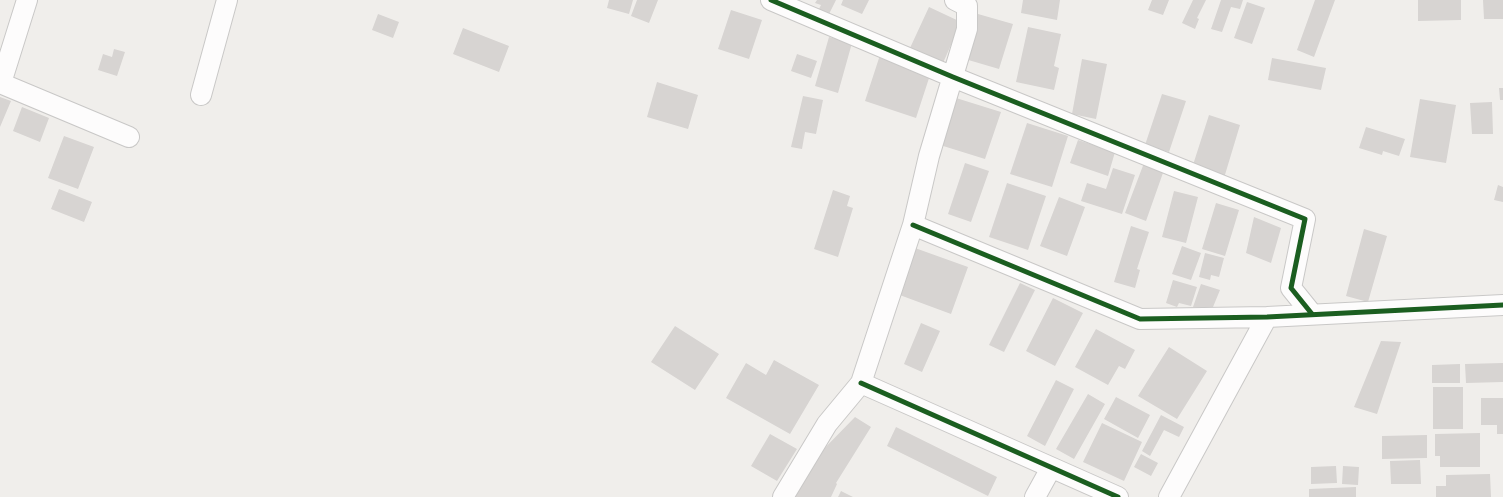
<!DOCTYPE html>
<style>
body{margin:0}
canvas{display:block;background:#f0eeeb}
</style>
<canvas width="1503" height="497"></canvas>
<script>
const context = document.querySelector('canvas').getContext('2d');
context.lineJoin = 'round';
function fill(path, color) { context.fillStyle = color; context.fill(path, 'evenodd'); }
const poly = rows => new Path2D(rows.map(r => 'M' + r).join(''));
function trace(path, color, width, dash) { context.strokeStyle = color; context.lineWidth = width; context.lineCap = dash ? 'butt' : 'round'; context.setLineDash(dash || []); context.stroke(path); }
fill(poly([
 [609,0,633,0,629,14,607,8],
 [637,0,658,0,649,23,631,16],
 [817,0,836,0,829,14,819,9,821,5,815,3],
 [843,0,869,0,862,14,841,5],
 [1023,0,1060,0,1057,20,1021,13],
 [1152,0,1169,0,1163,15,1148,10],
 [1193,0,1206,0,1197,18,1199,19,1195,29,1182,23],
 [1221,0,1243,0,1240,9,1231,7,1222,32,1211,29],
 [1315,0,1335,0,1314,57,1297,50],
 [1418,0,1461,0,1461,20,1418,21],
 [1483,0,1503,0,1503,19,1484,19],
 [1247,2,1265,8,1252,44,1234,38],
 [929,7,961,22,943,63,910,48],
 [731,10,762,20,749,59,718,49],
 [378,14,399,22,393,38,372,30],
 [978,14,1013,24,999,69,965,59],
 [1028,27,1061,34,1054,66,1059,68,1054,90,1016,82],
 [463,28,509,46,499,72,453,54],
 [829,37,852,43,838,93,815,86],
 [114,49,125,52,117,76,98,70,103,54,112,57],
 [797,54,817,61,811,78,791,71],
 [880,55,931,72,916,118,865,101],
 [1272,58,1326,68,1321,90,1268,80],
 [1082,59,1107,64,1096,119,1072,114],
 [657,82,698,95,688,129,647,117],
 [1499,88,1503,88,1503,100,1500,100],
 [1162,94,1186,101,1169,152,1145,145],
 [803,96,823,100,816,134,805,132,802,149,791,147],
 [0,97,11,101,0,127],
 [956,98,1001,112,985,159,940,145],
 [1420,99,1456,105,1446,163,1410,157],
 [1492,102,1493,134,1472,134,1470,103],
 [22,107,49,118,40,142,13,131],
 [1209,115,1240,125,1224,178,1192,168],
 [1027,123,1068,136,1052,187,1010,174],
 [1366,127,1405,139,1399,156,1383,151,1382,155,1359,148],
 [64,136,94,147,78,189,48,178],
 [1078,140,1115,152,1108,176,1070,163],
 [965,163,989,171,971,222,948,214],
 [1144,163,1164,170,1146,221,1125,213],
 [1113,168,1135,175,1122,214,1081,201,1087,183,1106,189],
 [1007,183,1046,196,1028,250,989,237],
 [1498,185,1503,187,1503,202,1494,200],
 [59,189,92,202,84,222,51,209],
 [833,190,850,196,847,206,853,208,838,257,814,249],
 [1174,191,1198,197,1186,243,1162,237],
 [1059,197,1085,207,1067,256,1040,246],
 [1216,203,1239,210,1225,256,1202,249],
 [1254,217,1281,228,1271,263,1246,253],
 [1131,226,1149,232,1137,269,1140,270,1135,288,1114,282],
 [1364,229,1387,236,1368,302,1346,296],
 [1182,246,1201,253,1191,280,1172,274],
 [915,248,968,267,951,314,897,294],
 [1205,253,1224,258,1219,277,1211,275,1210,280,1199,277],
 [1173,280,1197,287,1191,306,1179,303,1177,307,1166,303],
 [1020,283,1035,290,1004,352,989,345],
 [1201,284,1220,290,1213,307,1193,307],
 [1053,298,1083,313,1055,366,1026,351],
 [921,323,940,331,922,372,904,364],
 [675,326,719,354,695,390,651,362],
 [1096,329,1135,350,1125,369,1119,366,1108,385,1075,367],
 [1381,341,1401,342,1377,414,1354,407],
 [1169,347,1207,371,1177,419,1138,396],
 [774,360,819,385,790,434,726,398,746,363,766,375],
 [1503,363,1503,382,1466,383,1465,364],
 [1460,364,1460,383,1432,383,1432,365],
 [1056,380,1074,389,1045,446,1027,436],
 [1433,387,1463,387,1463,429,1433,429],
 [1088,394,1105,404,1074,459,1056,449],
 [1116,397,1150,415,1138,438,1104,419],
 [1481,398,1503,398,1503,434,1497,434,1497,425,1481,425],
 [1161,415,1184,427,1179,437,1164,430,1150,456,1142,451],
 [855,417,871,427,836,483,837,484,831,497,795,497,814,459],
 [1102,423,1142,442,1124,481,1083,462],
 [896,427,997,477,988,496,887,446],
 [1480,433,1480,467,1440,467,1440,456,1435,456,1435,434],
 [770,434,797,449,777,481,751,466],
 [1427,435,1427,458,1382,459,1382,436],
 [1141,454,1158,463,1151,476,1134,467],
 [1420,460,1421,484,1391,484,1390,461],
 [1336,466,1337,483,1311,484,1311,467],
 [1343,466,1359,467,1358,485,1342,484],
 [1490,474,1491,497,1436,497,1436,486,1446,486,1446,475],
 [1356,487,1356,497,1309,497,1309,489],
 [841,491,853,497,838,497]
]), '#d7d4d2');
const street = poly([
 [771,0,953,77,1305,219,1291,288,1312,314],
 [0,83,129,137],
 [1,83,27,0],
 [201,95,227,0],
 [913,225,1140,319,1267,317,1503,305],
 [861,383,1118,497],
 [783,497,827,424,861,383,913,225,929,156,967,29,967,6,955,0],
 [1035,497,1051,468],
 [1169,497,1267,317]
]);
trace(street, '#c9c8c7', 22);
trace(street, '#fdfcfc', 20);
trace(poly([
 [771,0,953,77,1305,219,1291,288,1312,314],
 [913,225,1140,319,1267,317,1503,305],
 [861,383,1118,497]
]), '#1b5e20', 5);
</script>
